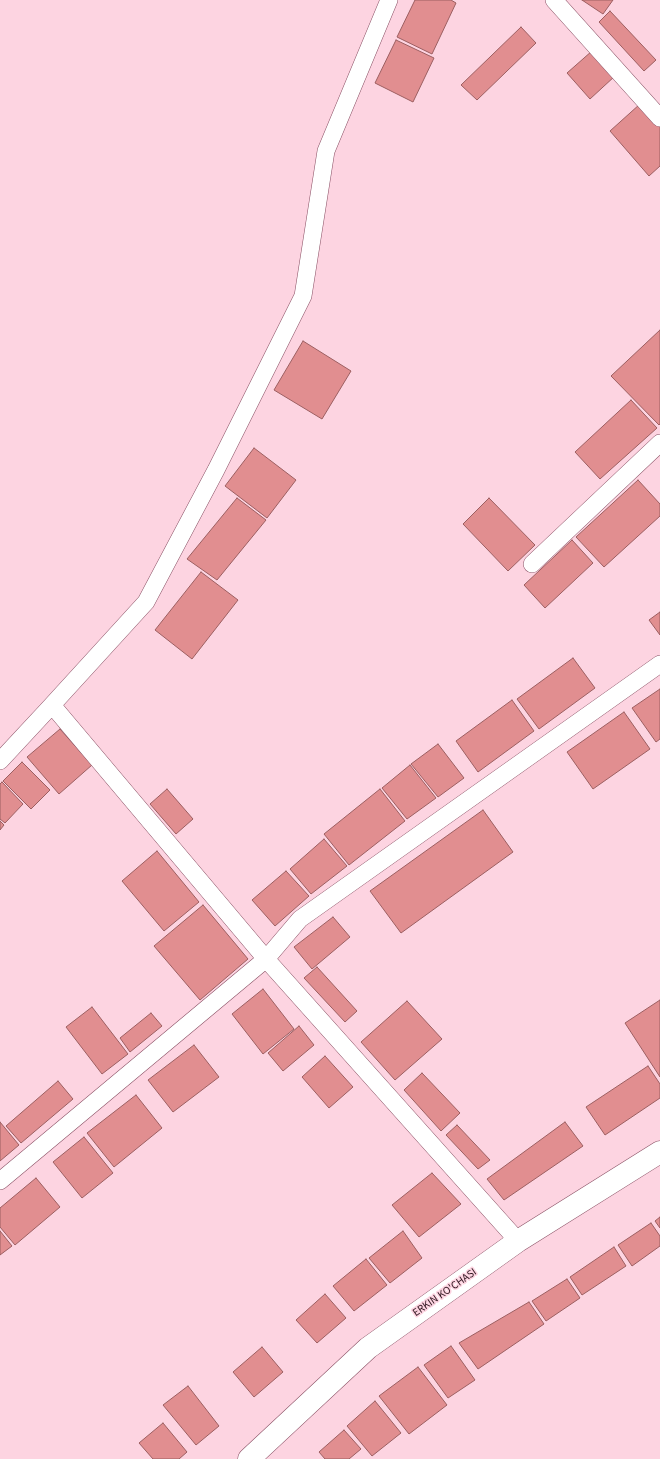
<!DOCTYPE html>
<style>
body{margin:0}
canvas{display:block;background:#fdd4e1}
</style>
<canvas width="660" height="1459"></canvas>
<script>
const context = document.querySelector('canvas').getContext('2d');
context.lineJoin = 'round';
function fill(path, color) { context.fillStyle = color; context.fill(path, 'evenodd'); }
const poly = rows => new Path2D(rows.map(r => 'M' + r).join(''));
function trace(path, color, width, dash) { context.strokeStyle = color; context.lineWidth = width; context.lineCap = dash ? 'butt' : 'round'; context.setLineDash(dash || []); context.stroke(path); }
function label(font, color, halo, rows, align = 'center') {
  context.font = font + ' "Source Sans 3",sans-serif'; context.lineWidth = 3; context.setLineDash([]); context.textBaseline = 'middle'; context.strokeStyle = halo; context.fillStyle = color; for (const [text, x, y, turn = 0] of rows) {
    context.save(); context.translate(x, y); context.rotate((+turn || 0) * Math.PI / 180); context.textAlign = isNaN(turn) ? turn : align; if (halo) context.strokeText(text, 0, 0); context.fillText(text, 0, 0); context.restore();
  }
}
const building = poly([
 [415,0,451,0,456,3,432,54,397,37,415,0],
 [582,0,613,0,603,14,582,0],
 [610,11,656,60,644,71,599,22,610,11],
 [521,27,536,43,477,100,461,85,521,27],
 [396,40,434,58,413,102,375,83,396,40],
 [592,51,615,76,590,99,567,73,592,51],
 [640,104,660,127,660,166,649,176,610,131,640,104],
 [660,330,660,424,659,425,611,376,660,330],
 [303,341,351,371,322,419,274,390,303,341],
 [631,400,657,428,600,479,575,452,631,400],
 [254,448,296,480,267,518,225,486,254,448],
 [638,480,660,504,660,516,604,567,576,537,638,480],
 [237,498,266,520,217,580,187,559,237,498],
 [489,498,535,545,508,571,463,524,489,498],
 [572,540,593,563,545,608,524,585,572,540],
 [201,572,238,600,192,659,155,630,201,572],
 [660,612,660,635,649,620,660,612],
 [573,658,595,688,539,729,517,699,573,658],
 [660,689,660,739,656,742,632,708,660,689],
 [512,700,534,731,478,772,456,741,512,700],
 [624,712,650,749,593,789,567,752,624,712],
 [60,729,92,765,59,794,27,757,60,729],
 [438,744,464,778,438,797,411,764,438,744],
 [22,762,50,790,31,809,3,781,22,762],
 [410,765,436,798,407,819,382,788,410,765],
 [2,782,23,804,5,823,0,819,0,784,2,782],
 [167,789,193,819,176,834,150,804,167,789],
 [380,789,405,821,349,865,324,834,380,789],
 [483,810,513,852,401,933,370,891,483,810],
 [0,821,4,825,0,830,0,821],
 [324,839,347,866,311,894,290,869,324,839],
 [157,851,199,902,164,931,122,881,157,851],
 [286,871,309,896,275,926,252,900,286,871],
 [203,905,248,959,200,1000,154,946,203,905],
 [333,917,350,937,312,969,294,947,333,917],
 [317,967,357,1011,345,1022,304,978,317,967],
 [263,989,294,1029,263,1054,232,1014,263,989],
 [660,1000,660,1077,625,1023,660,1000],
 [407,1001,442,1039,395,1080,361,1042,407,1001],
 [92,1007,128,1054,102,1074,66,1027,92,1007],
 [151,1013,162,1026,130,1052,120,1038,151,1013],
 [299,1026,314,1045,283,1071,268,1053,299,1026],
 [194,1045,219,1077,173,1112,148,1080,194,1045],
 [325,1056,353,1087,329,1108,302,1077,325,1056],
 [648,1066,660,1084,660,1098,605,1135,586,1107,648,1066],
 [422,1073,460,1113,441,1131,404,1090,422,1073],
 [58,1081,73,1099,21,1143,6,1126,58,1081],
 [136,1095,162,1128,114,1167,87,1133,136,1095],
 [0,1122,19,1145,0,1161,0,1122],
 [565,1122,583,1146,504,1200,487,1179,565,1122],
 [457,1125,490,1160,478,1169,446,1135,457,1125],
 [84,1137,113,1173,82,1198,53,1162,84,1137],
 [432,1173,461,1204,419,1237,392,1205,432,1173],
 [36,1178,60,1207,15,1245,0,1227,0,1208,36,1178],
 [660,1217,660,1228,655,1221,660,1217],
 [651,1223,660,1236,660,1246,632,1266,618,1245,651,1223],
 [0,1231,12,1246,0,1255,0,1231],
 [403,1231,422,1258,390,1283,369,1258,403,1231],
 [614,1247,626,1266,582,1295,570,1277,614,1247],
 [366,1259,387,1285,354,1311,333,1286,366,1259],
 [567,1279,580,1298,546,1321,532,1301,567,1279],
 [325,1294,346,1318,317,1343,296,1320,325,1294],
 [529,1302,544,1324,478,1369,459,1343,529,1302],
 [451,1346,475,1380,448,1398,424,1365,451,1346],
 [262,1347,283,1372,254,1397,233,1372,262,1347],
 [418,1367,447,1405,409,1434,379,1396,418,1367],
 [188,1386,219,1426,196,1445,163,1405,188,1386],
 [375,1401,401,1433,372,1456,347,1426,375,1401],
 [163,1423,187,1452,179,1459,153,1459,139,1443,163,1423],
 [344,1430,361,1449,349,1459,325,1459,319,1452,344,1430]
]);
fill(building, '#e18e90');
trace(building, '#9c5f61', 1);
const minor = poly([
 [389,0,326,151,303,296,216,470,146,602,52,705,266,959,518,1241],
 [554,0,660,118],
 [532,564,660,443],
 [0,761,52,705],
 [0,1181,266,959,300,919,660,664]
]);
const secondary = poly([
 [249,1459,368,1348,518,1241,660,1152]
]);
trace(minor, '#8a5165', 18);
trace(secondary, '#8a5165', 23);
trace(minor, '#fff', 17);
trace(secondary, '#fff', 22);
label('11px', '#2f1720', '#fdd4e1', [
 ["ERKIN KO'CHASI",445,1293,-35]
]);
</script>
